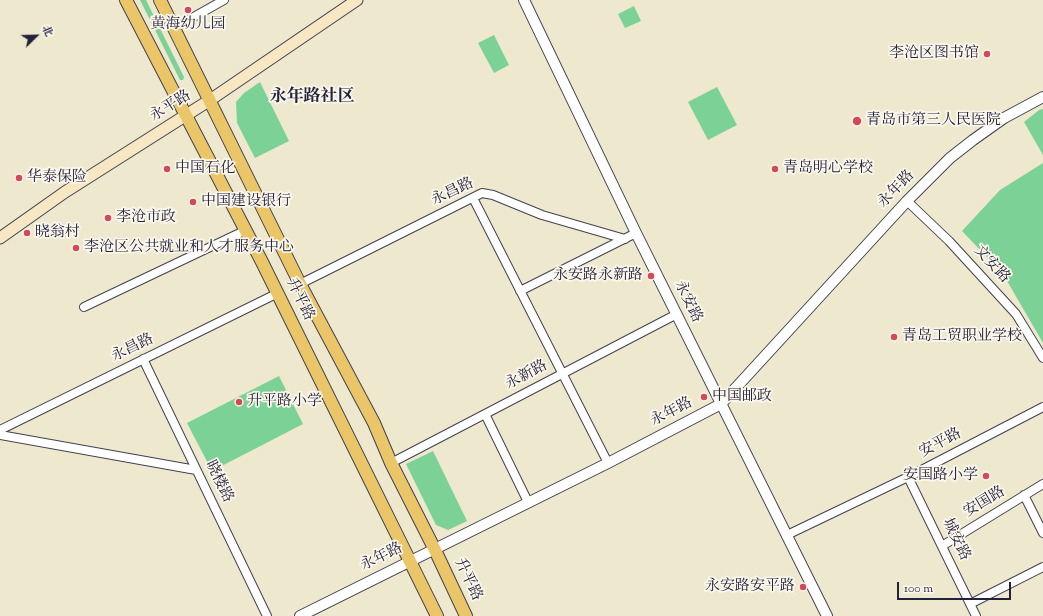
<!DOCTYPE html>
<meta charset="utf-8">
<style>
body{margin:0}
#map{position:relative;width:1043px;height:616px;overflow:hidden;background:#eee9ce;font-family:"Sorts Mill Goudy","Noto Serif SC",serif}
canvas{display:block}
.north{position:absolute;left:16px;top:16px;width:40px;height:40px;-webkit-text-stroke:3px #fbf7ec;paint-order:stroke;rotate:67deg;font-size:11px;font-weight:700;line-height:16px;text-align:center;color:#22223b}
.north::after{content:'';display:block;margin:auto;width:14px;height:18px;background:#22223b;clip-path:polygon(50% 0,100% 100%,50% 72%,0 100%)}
.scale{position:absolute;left:897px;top:582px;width:114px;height:18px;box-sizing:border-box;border:2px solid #22223b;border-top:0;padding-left:5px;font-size:12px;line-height:14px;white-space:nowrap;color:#22223b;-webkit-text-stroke:3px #fbf7ec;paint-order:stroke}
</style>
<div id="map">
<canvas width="1043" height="616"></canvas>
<div class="north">北</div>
<div class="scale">100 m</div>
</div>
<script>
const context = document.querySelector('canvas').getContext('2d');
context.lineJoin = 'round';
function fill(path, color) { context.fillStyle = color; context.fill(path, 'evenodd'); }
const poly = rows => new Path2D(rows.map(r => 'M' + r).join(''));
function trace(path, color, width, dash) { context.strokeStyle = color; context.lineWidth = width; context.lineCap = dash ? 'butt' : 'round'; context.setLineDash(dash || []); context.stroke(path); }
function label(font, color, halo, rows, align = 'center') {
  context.font = font + ' "Sorts Mill Goudy","Noto Serif SC",serif'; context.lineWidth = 3.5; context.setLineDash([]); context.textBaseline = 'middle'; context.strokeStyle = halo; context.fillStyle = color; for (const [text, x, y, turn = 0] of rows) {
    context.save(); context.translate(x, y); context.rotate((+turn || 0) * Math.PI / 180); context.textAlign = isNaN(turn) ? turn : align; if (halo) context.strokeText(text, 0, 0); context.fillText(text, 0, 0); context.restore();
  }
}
fill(poly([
 [140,0,146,0,184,77,183,80,180,80],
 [634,6,641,21,625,28,618,14],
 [494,35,509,65,494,73,478,43],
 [260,82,289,141,255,158,237,123,236,102,244,93],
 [717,87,737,125,708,140,688,102],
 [1043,109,1043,155,1024,122,1039,110],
 [1043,163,1043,343,1003,274,962,231,1000,190],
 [279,376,303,424,212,471,187,423],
 [433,451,467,521,448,530,436,525,406,464]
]), '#7cd296');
const minor = poly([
 [174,28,224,0],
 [473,198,608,463],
 [907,201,949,241,1016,314,1043,358],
 [300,284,482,193,493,195,542,215,625,239],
 [520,291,636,233],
 [84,307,246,230],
 [143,359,267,616],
 [485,414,528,502],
 [0,430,278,293],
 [0,435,196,470],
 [391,463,677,314],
 [908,477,976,616],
 [1024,495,1043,533],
 [787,535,908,477,1043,407],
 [942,546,1043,484],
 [970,604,1043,567]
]);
const tertiary = poly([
 [524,0,636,233,827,616],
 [300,616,608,463,721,404,907,201,950,158,973,140,1004,118,1043,97]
]);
const secondary = poly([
 [0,238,65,192,210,100,357,0]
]);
const primary = poly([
 [126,0,262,262,437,616],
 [160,0,300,284,374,423,391,463,435,550,466,616]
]);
trace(minor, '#414051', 10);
trace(tertiary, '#414051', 12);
trace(secondary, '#414051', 13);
trace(primary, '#414051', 14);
trace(minor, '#fff', 8);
trace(tertiary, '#fff', 10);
trace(secondary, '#f7e8c3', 11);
trace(primary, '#eac669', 12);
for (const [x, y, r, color] of [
 [188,10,4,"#d1495b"],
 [987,54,4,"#d1495b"],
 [857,121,5,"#d1495b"],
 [167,169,4,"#d1495b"],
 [775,169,4,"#d1495b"],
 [19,178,4,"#d1495b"],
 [193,202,4,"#d1495b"],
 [108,218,4,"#d1495b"],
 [27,233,4,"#d1495b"],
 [76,248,4,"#d1495b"],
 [651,276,4,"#d1495b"],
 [894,337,4,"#d1495b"],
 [704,397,4,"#d1495b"],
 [239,402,4,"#d1495b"],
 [986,476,4,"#d1495b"],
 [803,587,4,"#d1495b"]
]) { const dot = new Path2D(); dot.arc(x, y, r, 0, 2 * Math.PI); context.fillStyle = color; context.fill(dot); trace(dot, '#fbf7ec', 1.5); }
label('15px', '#22223b', '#fbf7ec', [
 ["黄海幼儿园",188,25,"center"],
 ["李沧区图书馆",979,54,"right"],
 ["青岛市第三人民医院",866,121],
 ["中国石化",175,169],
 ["青岛明心学校",783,169],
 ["华泰保险",27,178],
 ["中国建设银行",201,202],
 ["李沧市政",116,218],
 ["晓翁村",35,233],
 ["李沧区公共就业和人才服务中心",84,248],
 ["永安路永新路",643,276,"right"],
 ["青岛工贸职业学校",902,337],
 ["中国邮政",712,397],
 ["升平路小学",247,402],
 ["安国路小学",978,476,"right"],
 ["永安路安平路",795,587,"right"]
], 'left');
label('15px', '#22223b', '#fbf7ec', [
 ["永平路",171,107,-32],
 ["永年路",897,190,-46],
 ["永昌路",453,193,-25],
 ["文安路",991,265,47],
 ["升平路",299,300,64],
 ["永安路",687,302,64],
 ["永昌路",133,349,-26],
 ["永新路",527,376,-28],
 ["永年路",672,413,-27],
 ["安平路",941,444,-28],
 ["晓楼路",218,482,64],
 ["安国路",985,503,-31],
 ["城安路",955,540,64],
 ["永年路",382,558,-26],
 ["升平路",467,580,65]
]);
label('bold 17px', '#22223b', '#fbf7ec', [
 ["永年路社区",312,98]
]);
</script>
